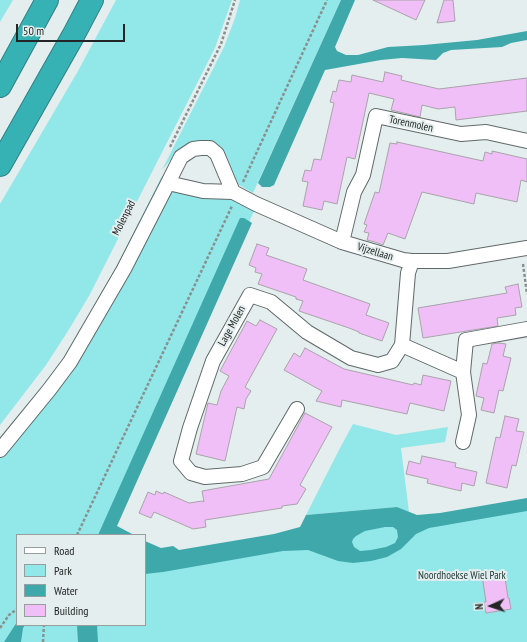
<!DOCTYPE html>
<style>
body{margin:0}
#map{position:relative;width:527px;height:642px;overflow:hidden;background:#e4eeee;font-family:"PT Sans Narrow",sans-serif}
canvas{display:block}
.legend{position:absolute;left:16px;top:534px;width:130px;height:92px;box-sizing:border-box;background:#e4eeee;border:1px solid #979e9e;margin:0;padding:5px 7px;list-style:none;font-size:12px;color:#232626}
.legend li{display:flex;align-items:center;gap:8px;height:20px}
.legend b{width:20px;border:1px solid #979e9e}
.north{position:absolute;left:471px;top:586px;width:40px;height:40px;-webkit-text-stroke:3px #e4eeee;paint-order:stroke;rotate:267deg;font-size:11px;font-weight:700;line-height:16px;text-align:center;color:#232626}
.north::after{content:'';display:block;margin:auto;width:14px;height:18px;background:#232626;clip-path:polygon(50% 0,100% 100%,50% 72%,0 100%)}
.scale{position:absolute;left:16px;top:24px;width:109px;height:18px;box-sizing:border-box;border:2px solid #232626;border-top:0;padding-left:5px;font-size:12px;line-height:14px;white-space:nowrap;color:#232626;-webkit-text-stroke:3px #e4eeee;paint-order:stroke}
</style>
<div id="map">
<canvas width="527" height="642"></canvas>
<ul class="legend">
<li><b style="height:5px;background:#fff"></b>Road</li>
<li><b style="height:11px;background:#92e7e9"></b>Park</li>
<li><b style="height:11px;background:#3fa8aa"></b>Water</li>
<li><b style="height:11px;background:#f1bff8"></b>Building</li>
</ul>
<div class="north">N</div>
<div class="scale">50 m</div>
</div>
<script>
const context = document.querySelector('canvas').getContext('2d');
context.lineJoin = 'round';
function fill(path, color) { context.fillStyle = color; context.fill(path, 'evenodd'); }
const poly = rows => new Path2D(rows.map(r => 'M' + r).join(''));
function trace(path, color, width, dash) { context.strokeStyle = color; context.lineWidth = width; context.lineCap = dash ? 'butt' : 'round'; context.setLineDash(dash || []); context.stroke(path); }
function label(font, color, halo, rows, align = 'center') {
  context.font = font + ' "PT Sans Narrow",sans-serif'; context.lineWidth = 4; context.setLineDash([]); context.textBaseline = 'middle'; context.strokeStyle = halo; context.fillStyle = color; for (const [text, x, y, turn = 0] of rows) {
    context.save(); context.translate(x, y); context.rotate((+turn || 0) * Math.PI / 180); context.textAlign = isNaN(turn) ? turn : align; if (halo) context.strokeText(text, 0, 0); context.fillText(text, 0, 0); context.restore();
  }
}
fill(poly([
 [0,0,13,0,0,22],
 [116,0,232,0,215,48,89,296,68,331,46,365,0,425,0,204,78,71],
 [240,0,341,0,253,193,239,185,233,175,228,159,220,147,203,141,191,142,179,150,162,170,224,47,235,18],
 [162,176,221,197,227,195,255,209,184,365,108,535,17,535,17,625,145,625,145,564,527,500,527,642,0,642,0,453,56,386],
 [353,424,396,435,448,427,445,442,401,448,409,512,397,507,306,515,340,448]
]), '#92e7e9');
fill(poly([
 [341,0,355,0,335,47,337,51,346,55,358,55,388,47,424,45,477,40,527,31,527,40,511,43,502,47,451,50,443,53,436,60,402,58,381,60,325,70,274,185,270,187,262,187,258,183],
 [240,218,244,218,252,223,117,526,134,535,98,535],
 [527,498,527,511,429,528,416,534,401,549,387,557,371,561,353,563,338,561,308,550,283,551,163,572,145,574,145,541,161,548,173,546,179,550,274,534,300,527,306,515,397,507,417,515,440,513],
 [385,527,393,527,397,530,398,537,395,543,386,547,371,550,360,551,354,547,352,542,353,539,356,536,365,531],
 [17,622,17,625,25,625,23,628,21,642,4,642],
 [77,625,97,625,98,642,78,642]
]), '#3fa8aa');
const building = poly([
 [373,0,425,0,416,20,373,0],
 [444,0,453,0,455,21,437,23,444,0],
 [385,72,402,76,401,80,439,89,527,78,527,111,456,120,455,107,438,109,422,105,420,117,391,110,394,99,369,93,355,159,347,157,337,204,324,201,322,210,303,206,308,182,302,181,305,170,311,171,314,159,321,160,334,103,330,102,333,91,336,92,339,80,351,82,352,75,383,82,385,72],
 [397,142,483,161,485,152,492,154,492,151,527,159,527,182,521,180,517,202,476,193,474,204,422,192,405,239,388,233,383,245,375,242,367,240,369,233,364,232,367,225,364,224,375,192,379,193,390,143,397,144,397,142],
 [257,244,269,248,266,255,307,269,303,280,370,304,366,315,389,323,382,341,359,333,359,332,349,328,299,311,303,301,296,299,296,297,258,284,262,274,255,272,256,268,249,265,257,244],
 [518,284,522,307,515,308,516,315,497,318,498,326,423,338,418,308,507,293,505,287,518,284],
 [260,320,277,329,245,387,251,391,246,399,244,409,237,407,225,461,196,454,208,403,217,405,221,391,229,376,220,371,247,321,256,326,260,320],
 [499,343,506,344,503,356,511,358,503,391,499,390,494,413,481,410,484,398,476,396,483,363,487,364,492,344,499,343],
 [305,348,344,369,379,377,413,385,414,383,421,385,423,375,451,381,444,411,410,403,407,414,342,400,341,407,316,401,322,391,284,370,294,353,300,357,305,348],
 [305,413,332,427,300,485,306,489,297,504,282,506,282,508,205,520,206,527,193,529,154,512,151,518,139,513,148,492,155,495,156,491,163,494,164,492,189,503,202,501,204,502,202,491,269,479,305,413],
 [505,416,519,419,516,431,524,432,516,466,512,465,507,488,486,483,496,437,500,438,505,416],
 [422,456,456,463,455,467,477,472,474,486,462,483,461,491,427,483,428,479,406,474,409,461,420,464,422,456],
 [504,571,508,598,509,598,511,609,486,613,484,602,486,602,482,575,504,571]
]);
fill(building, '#f1bff8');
trace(building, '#a8a3a9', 1);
const minor = poly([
 [233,192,256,204,342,242,403,260,412,261,448,261,527,248],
 [342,242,354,192,363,175,376,116,461,134,486,132,527,141],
 [402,345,463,372],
 [297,409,263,467,242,474,205,477,191,473,181,461,190,428,213,361,250,295,271,302,307,332,351,358,378,365,392,361,402,345,408,273,412,261],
 [463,442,469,415,463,372,466,340,527,329],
 [0,450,49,390,70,362,124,269,168,183,181,157,193,149,201,148,210,148,217,154,233,192,203,191,168,183]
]);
const motorway = poly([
 [0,86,47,0],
 [0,165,73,36,92,0]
]);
trace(minor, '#606969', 16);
trace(motorway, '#2f8082', 24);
trace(poly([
 [170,147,221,44,235,0],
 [243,182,327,0],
 [523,264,527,294],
 [77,535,232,206],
 [0,628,9,615,17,609],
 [43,642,44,625]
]), '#899090', 2.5, [3, 2]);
trace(minor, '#fff', 14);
trace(motorway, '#36b1b4', 22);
label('11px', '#232626', '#e4eeee', [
 ["Torenmolen",411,124,12],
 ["Molenpad",124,218,-63],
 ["Vijzellaan",375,252,17],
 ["Lage Molen",232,326,-61]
]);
label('11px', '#1c3434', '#e4eeee', [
 ["Noordhoekse Wiel Park",462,576]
]);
</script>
